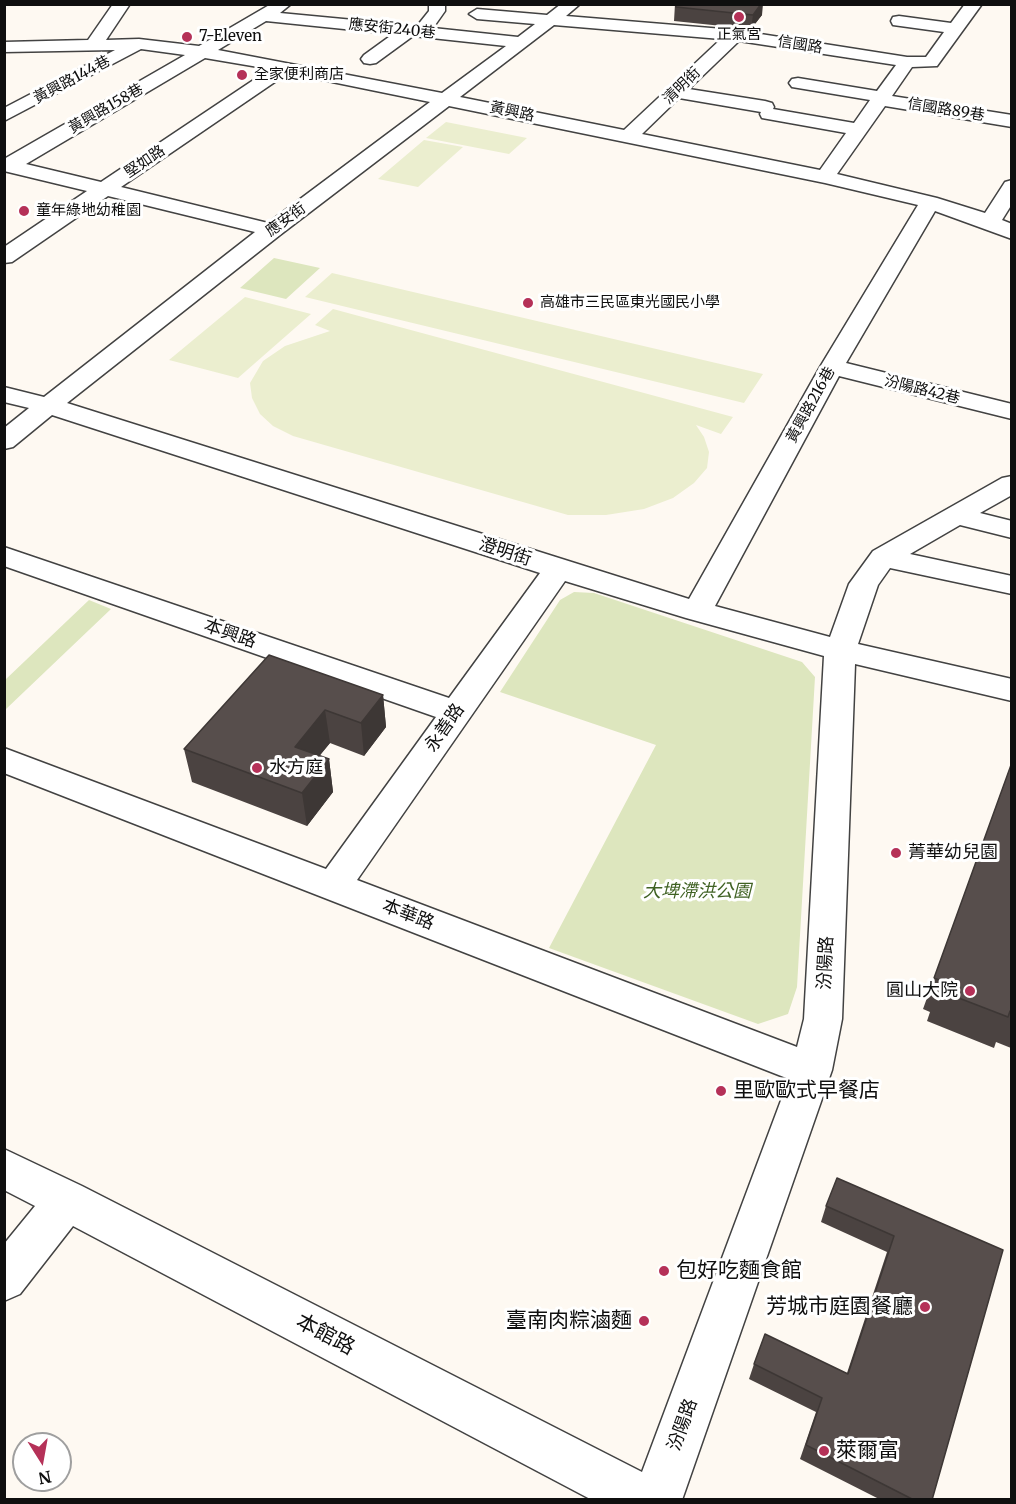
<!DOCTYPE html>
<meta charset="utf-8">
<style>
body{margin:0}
#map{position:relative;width:1016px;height:1504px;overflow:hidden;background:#fef9f2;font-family:Merriweather,serif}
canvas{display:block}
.frame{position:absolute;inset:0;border:6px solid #0f0f0f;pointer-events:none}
.north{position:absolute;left:12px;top:1432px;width:60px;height:60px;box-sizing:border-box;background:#fff;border:2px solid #9f9f9f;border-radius:50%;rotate:169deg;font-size:16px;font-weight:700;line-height:24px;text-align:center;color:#0f0f0f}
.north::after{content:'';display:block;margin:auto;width:21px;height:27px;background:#b53158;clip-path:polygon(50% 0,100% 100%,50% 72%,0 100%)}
</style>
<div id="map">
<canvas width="1016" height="1504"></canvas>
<div class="frame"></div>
<div class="north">N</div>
</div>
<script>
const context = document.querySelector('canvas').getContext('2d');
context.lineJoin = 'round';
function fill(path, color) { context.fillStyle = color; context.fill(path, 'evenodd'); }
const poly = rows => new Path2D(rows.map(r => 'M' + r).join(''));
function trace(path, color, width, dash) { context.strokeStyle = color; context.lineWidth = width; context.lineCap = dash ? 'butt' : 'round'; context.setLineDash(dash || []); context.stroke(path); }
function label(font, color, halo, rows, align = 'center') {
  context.font = font + ' Merriweather,"Noto Sans TC",serif'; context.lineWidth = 6; context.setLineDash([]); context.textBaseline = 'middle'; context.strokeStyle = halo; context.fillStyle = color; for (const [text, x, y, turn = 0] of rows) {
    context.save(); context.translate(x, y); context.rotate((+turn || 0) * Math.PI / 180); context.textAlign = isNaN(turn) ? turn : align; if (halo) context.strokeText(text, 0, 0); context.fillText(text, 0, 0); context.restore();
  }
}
fill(poly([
 [274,258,320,268,286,299,240,288],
 [574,592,594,593,802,662,815,677,797,987,788,1014,758,1024,549,948,656,745,500,692,560,600],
 [89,600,111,609,5,710,5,680]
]), '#dde6be');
fill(poly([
 [446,122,527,138,509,154,426,138],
 [424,140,463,147,418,187,378,179],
 [332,273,763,374,744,403,305,297],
 [245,297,311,314,238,378,169,360],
 [333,309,733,417,721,434,696,425,704,437,709,452,707,468,694,483,673,498,644,509,606,515,568,515,293,436,273,426,260,414,252,398,250,383,263,361,285,346,330,331,315,325]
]), '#ebeecf');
const minor = poly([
 [113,4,130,4,106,40,139,39,199,46,271,4,291,4,280,13,417,26,429,11,429,4,445,4,445,11,433,28,518,37,535,24,477,19,469,14,477,9,547,15,561,4,580,4,566,16,735,30,907,57,926,57,944,32,893,25,891,21,893,17,899,16,951,23,965,4,982,4,937,66,912,67,892,96,1012,115,1012,127,885,106,837,174,937,198,985,213,1005,182,1012,180,1012,204,1002,220,1012,224,1012,239,935,211,846,363,1012,404,1012,419,839,376,715,606,830,637,849,584,873,551,1002,478,1012,476,1012,495,980,513,1012,521,1012,538,960,525,910,554,1012,576,1012,594,890,568,878,585,858,644,1012,679,1012,701,855,664,842,1019,832,1070,682,1500,592,1500,73,1226,20,1294,4,1301,4,1244,35,1206,4,1190,4,1149,82,1186,642,1472,789,1079,4,773,4,748,326,869,436,717,4,566,4,547,449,698,540,573,52,415,13,447,4,449,4,428,29,408,4,402,4,387,44,397,255,232,108,196,12,262,4,263,4,247,87,191,4,171,4,159,185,55,141,49,4,121,4,108,115,50,4,52,4,42,88,40,113,4],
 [266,21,393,34,364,55,361,59,364,63,370,64,376,63,413,36,506,46,442,93,218,50,266,21],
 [554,25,721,39,624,130,460,97,554,25],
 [739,41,896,65,877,91,798,78,792,79,789,83,792,87,870,100,854,123,773,109,774,107,772,103,765,101,689,89,739,41],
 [205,58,270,69,101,182,26,164,205,58],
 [288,73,430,102,268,223,121,187,288,73],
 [679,98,761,112,760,114,762,118,846,133,820,170,642,134,679,98],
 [449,106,825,183,918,205,820,367,689,599,67,403,280,235,449,106],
 [565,581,686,618,824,656,804,1019,797,1047,357,880,565,581]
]);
trace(minor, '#424242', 3);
fill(minor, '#fff');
fill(poly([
 [675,4,762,15,751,29,674,21],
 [383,695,386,727,364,756,330,743,319,756,329,759,333,792,307,826,192,782,184,749],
 [1011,765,1011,1048,996,1042,994,1048,927,1021,930,1012,923,1009],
 [826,1206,1003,1250,932,1500,881,1500,800,1459,816,1412,749,1379,754,1364,847,1373,887,1252,821,1222]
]), '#4b4341');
fill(poly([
 [761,4,763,4,762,15,751,29,753,15],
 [383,695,386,727,364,756,361,723],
 [325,710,330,743,300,780,295,747],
 [329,759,333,792,307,826,302,793]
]), '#3d3735');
const building = poly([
 [676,4,761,4,753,15,676,7,676,4],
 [269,655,383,695,361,723,325,710,295,747,329,759,302,793,184,749,269,655],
 [1011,765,1011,1012,1010,1011,1008,1017,938,990,942,981,934,978,1011,765],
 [837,1178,1003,1250,932,1500,914,1500,806,1445,822,1398,754,1364,765,1334,848,1374,894,1236,826,1206,837,1178]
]);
fill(building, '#574e4c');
trace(building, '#3d3735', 1.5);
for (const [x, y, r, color] of [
 [739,17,6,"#b53158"],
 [187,37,6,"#b53158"],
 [242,75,6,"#b53158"],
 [24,211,6,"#b53158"],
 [528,303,6,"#b53158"],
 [257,768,6,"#b53158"],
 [896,853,6,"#b53158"],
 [970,991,6,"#b53158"],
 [721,1091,6,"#b53158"],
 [664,1271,6,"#b53158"],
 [925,1307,6,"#b53158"],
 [644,1321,6,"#b53158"],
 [824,1451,6,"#b53158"]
]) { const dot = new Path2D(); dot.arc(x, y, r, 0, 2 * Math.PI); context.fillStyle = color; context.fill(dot); trace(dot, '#fff', 2); }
label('15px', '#0f0f0f', '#fff', [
 ["應安街240巷",392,29,6],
 ["信國路",800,45,9],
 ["黃興路144巷",72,80,-28],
 ["清明街",682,86,-44],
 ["黃興路158巷",106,109,-30],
 ["信國路89巷",946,110,9],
 ["黃興路",512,112,12],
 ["堅如路",145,162,-34],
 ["應安街",286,220,-36],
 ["汾陽路42巷",922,390,14],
 ["黃興路216巷",811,405,-61]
]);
label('15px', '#0f0f0f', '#fff', [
 ["正氣宮",739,35,"center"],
 ["7-Eleven",199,37],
 ["全家便利商店",254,75],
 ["童年綠地幼稚園",36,211],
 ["高雄市三民區東光國民小學",540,303]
], 'left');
label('18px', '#0f0f0f', '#fff', [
 ["澄明街",505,552,18],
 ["本興路",230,634,19],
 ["永善路",445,728,-55],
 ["本華路",408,915,21],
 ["汾陽路",826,963,-87],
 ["汾陽路",683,1425,-70]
]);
label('18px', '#0f0f0f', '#fff', [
 ["水方庭",269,768],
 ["菁華幼兒園",908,853],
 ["圓山大院",958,991,"right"]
], 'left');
label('italic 18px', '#406224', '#fff', [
 ["大埤滯洪公園",697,892]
]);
label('21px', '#0f0f0f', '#fff', [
 ["里歐歐式早餐店",733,1091],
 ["包好吃麵食館",676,1271],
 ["芳城市庭園餐廳",913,1307,"right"],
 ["臺南肉粽滷麵",632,1321,"right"],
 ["萊爾富",836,1451]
], 'left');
label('21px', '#0f0f0f', '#fff', [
 ["本館路",325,1335,28]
]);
</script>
